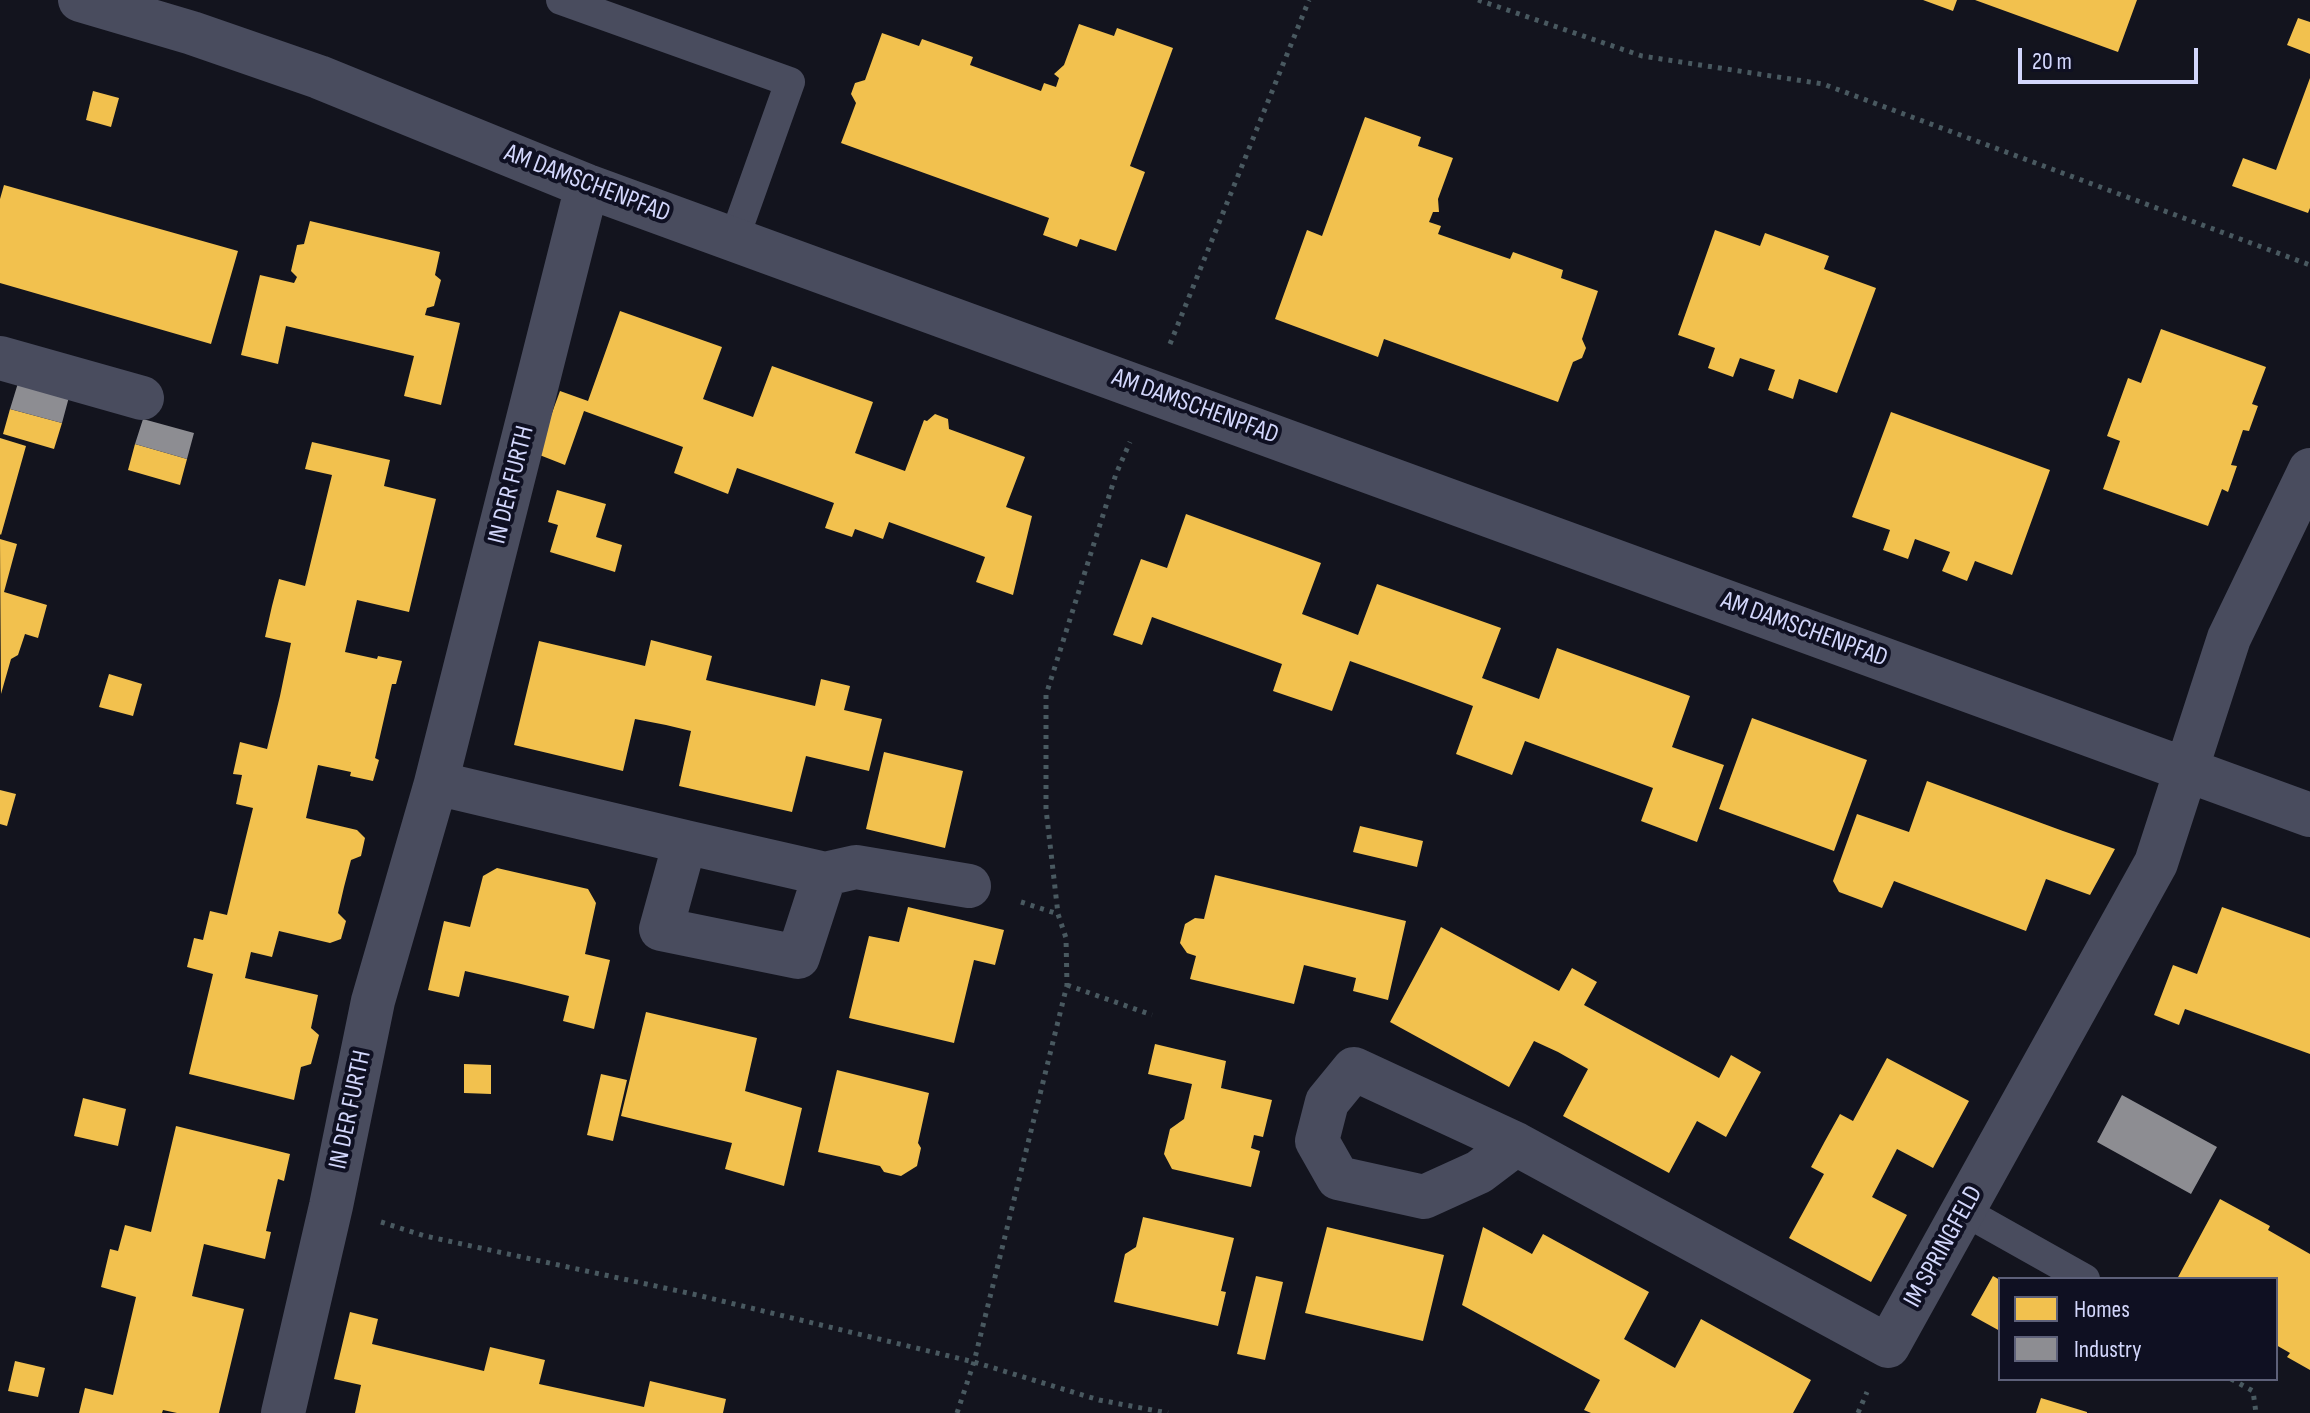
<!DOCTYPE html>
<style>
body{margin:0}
#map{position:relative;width:2310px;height:1413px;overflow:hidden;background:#13141e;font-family:"Sofia Sans Condensed",sans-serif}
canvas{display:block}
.legend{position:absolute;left:1998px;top:1277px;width:280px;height:104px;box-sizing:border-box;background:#0f1022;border:2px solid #5d6079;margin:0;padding:10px 14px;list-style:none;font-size:24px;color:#d3d7fc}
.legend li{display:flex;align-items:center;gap:16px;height:40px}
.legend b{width:40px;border:2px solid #5d6079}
.scale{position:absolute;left:2018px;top:48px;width:180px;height:36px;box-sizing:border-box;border:4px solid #d3d7fc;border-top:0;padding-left:10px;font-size:24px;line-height:28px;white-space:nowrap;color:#d3d7fc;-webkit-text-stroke:6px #0f1022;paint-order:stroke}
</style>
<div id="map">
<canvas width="2310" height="1413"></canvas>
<ul class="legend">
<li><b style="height:22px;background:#f2c14e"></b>Homes</li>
<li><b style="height:22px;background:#8d8d92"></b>Industry</li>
</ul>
<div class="scale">20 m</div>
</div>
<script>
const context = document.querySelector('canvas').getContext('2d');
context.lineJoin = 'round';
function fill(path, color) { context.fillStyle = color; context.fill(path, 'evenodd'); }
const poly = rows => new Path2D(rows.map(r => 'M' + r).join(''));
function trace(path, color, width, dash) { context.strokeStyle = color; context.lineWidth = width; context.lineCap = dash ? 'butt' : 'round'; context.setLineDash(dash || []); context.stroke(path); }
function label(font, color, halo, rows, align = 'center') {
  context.font = font + ' "Sofia Sans Condensed",sans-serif'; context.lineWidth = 8; context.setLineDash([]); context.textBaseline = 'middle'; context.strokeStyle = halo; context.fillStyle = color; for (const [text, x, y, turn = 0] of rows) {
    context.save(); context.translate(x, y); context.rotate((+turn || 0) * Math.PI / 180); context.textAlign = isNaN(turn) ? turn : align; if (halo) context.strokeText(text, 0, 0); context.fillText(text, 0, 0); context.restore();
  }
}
fill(poly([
 [1923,0,1957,0,1953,11],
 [1975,0,2137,0,2118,52],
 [2298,18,2310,22,2310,54,2287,45],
 [1079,24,1114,36,1117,28,1173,48,1130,166,1145,172,1116,251,1080,239,1077,247,1043,235,1049,218,841,143,856,103,851,94,855,83,865,80,882,33,919,46,922,39,973,57,970,65,1041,91,1044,83,1056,87,1059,78,1054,74,1064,65],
 [2310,78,2310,208,2308,213,2232,186,2243,158,2276,170],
 [93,91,119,98,111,127,86,120],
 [1365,117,1421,137,1418,146,1453,158,1438,199,1439,212,1433,212,1429,222,1441,226,1438,234,1510,259,1513,252,1563,270,1561,278,1598,291,1582,339,1586,348,1582,358,1573,362,1558,402,1384,339,1378,357,1275,319,1307,230,1322,236],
 [4,185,238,251,211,344,0,283,0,199],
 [310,221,440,252,435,275,441,280,434,306,427,308,425,315,460,323,441,405,404,396,414,356,286,326,278,364,241,355,260,275,294,283,297,277,291,271,297,245,304,244],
 [1715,230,1760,246,1765,233,1829,256,1824,269,1876,288,1837,393,1799,379,1793,399,1768,390,1775,370,1740,358,1733,377,1708,368,1715,348,1678,335],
 [620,311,722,347,703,399,753,417,772,366,873,402,855,453,905,471,924,420,927,421,935,414,948,419,949,429,1025,457,1006,507,1032,516,1013,595,976,582,985,557,889,522,883,539,855,529,852,537,825,528,834,503,737,468,728,494,674,473,683,447,584,411,565,465,537,454,560,391,588,401],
 [2161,329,2266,367,2252,404,2258,406,2249,431,2243,430,2231,465,2237,466,2228,492,2222,489,2208,526,2103,489,2120,441,2107,436,2128,378,2141,383],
 [10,409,62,423,54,449,3,434],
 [1891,412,2050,470,2012,575,1975,561,1967,581,1942,571,1950,552,1915,539,1908,559,1883,550,1890,530,1852,517],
 [0,438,26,446,1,535,0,534],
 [312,442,390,460,384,486,436,499,409,612,357,600,345,652,377,659,378,656,402,661,396,684,392,684,375,758,379,760,373,781,350,776,351,772,318,765,306,818,357,830,365,838,361,856,351,860,344,887,338,913,346,921,341,939,330,943,279,931,272,957,251,952,245,978,318,995,311,1028,319,1035,311,1064,301,1067,294,1100,189,1074,213,974,187,967,194,938,203,940,210,911,227,915,253,808,236,804,242,775,233,774,240,742,267,749,280,696,291,643,265,637,272,606,279,579,305,586,332,475,305,469],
 [135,444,187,459,180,485,128,470],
 [557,490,606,504,596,537,622,545,615,572,550,552,558,525,548,522],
 [1186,514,1321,563,1302,614,1358,635,1377,584,1501,628,1482,678,1539,699,1557,648,1690,696,1672,747,1724,765,1697,842,1641,821,1653,788,1525,741,1512,775,1456,754,1473,706,1411,683,1350,661,1332,711,1273,691,1282,664,1152,617,1142,645,1113,635,1141,559,1167,568],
 [0,539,17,544,4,592,47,605,38,638,25,634,18,655,11,659,1,694],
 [651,640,712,656,706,680,815,706,821,679,850,686,844,710,882,719,869,771,806,756,792,812,679,786,691,731,666,725,635,719,623,771,514,745,539,641,645,666],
 [109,674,142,684,133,716,99,707],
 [1752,718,1867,760,1834,851,1719,809],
 [884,752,963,771,945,848,866,829],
 [1927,781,2063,831,2115,849,2090,895,2046,879,2026,931,1894,881,1882,908,1839,892,1833,881,1857,814,1909,832],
 [0,790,16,794,7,826,0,824],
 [1360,826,1423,841,1417,867,1353,852],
 [497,868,588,889,596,903,585,954,610,960,594,1029,563,1021,569,996,517,983,465,971,459,997,428,990,444,921,470,927,483,876],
 [1215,875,1406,921,1388,1000,1353,991,1356,978,1304,965,1294,1004,1190,979,1196,956,1187,953,1180,943,1185,924,1195,918,1204,919],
 [908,907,1004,930,995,965,974,960,954,1043,849,1018,869,936,899,942],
 [2222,907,2310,938,2310,1054,2185,1009,2179,1025,2154,1015,2173,965,2197,974],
 [1441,927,1559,991,1572,968,1597,982,1584,1005,1719,1078,1731,1055,1761,1072,1726,1137,1697,1121,1669,1173,1563,1116,1588,1069,1558,1052,1534,1041,1509,1087,1390,1022],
 [646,1012,757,1038,745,1091,802,1108,784,1186,725,1169,732,1143,621,1116],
 [1155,1044,1226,1061,1221,1088,1272,1100,1263,1137,1254,1135,1251,1148,1260,1151,1251,1187,1172,1169,1164,1154,1170,1129,1184,1119,1192,1084,1148,1074],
 [1887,1058,1969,1101,1933,1168,1897,1149,1872,1197,1907,1215,1871,1282,1789,1238,1824,1174,1811,1167,1825,1141,1840,1114,1853,1121],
 [464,1064,491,1065,491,1094,464,1093],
 [837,1070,929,1093,918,1143,921,1148,917,1166,901,1176,884,1172,880,1166,818,1152],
 [601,1074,627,1080,613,1141,587,1135],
 [83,1098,126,1109,118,1146,74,1136],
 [176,1126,290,1154,284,1181,278,1179,266,1231,271,1232,265,1259,204,1244,192,1296,244,1309,219,1413,177,1413,163,1410,162,1413,79,1413,85,1388,113,1395,136,1297,101,1287,110,1249,118,1251,125,1225,151,1232],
 [2220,1199,2270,1226,2268,1230,2310,1254,2310,1370,2287,1357,2290,1353,2276,1345,2276,1279,2177,1279],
 [1143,1217,1234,1238,1221,1291,1226,1292,1218,1326,1114,1302,1125,1254,1136,1247],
 [1327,1227,1444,1255,1423,1341,1305,1313],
 [1483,1227,1532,1254,1543,1234,1649,1292,1624,1339,1675,1368,1701,1319,1811,1380,1793,1413,1591,1413,1584,1410,1600,1380,1462,1305],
 [1256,1276,1283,1282,1265,1360,1237,1354],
 [1993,1276,2000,1280,2000,1331,1971,1315],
 [350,1312,378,1319,372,1344,484,1371,490,1347,545,1360,539,1384,644,1407,650,1381,726,1399,723,1413,355,1413,361,1385,334,1379],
 [15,1361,45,1368,38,1397,8,1391],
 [2041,1398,2087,1412,2087,1413,2036,1413]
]), '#f2c14e');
fill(poly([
 [18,383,69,397,62,423,10,409],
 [143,419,194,433,187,459,135,444],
 [2122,1095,2217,1147,2191,1194,2097,1142]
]), '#8d8d92');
trace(poly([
 [1478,0,1642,56,1823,84,2310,265],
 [1170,344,1309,0],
 [1021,902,1058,914],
 [1067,985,1152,1015],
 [381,1222,425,1236,697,1295,974,1362,1099,1400,1168,1413],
 [2231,1379,2253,1391,2256,1413],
 [957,1413,974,1362,1067,985,1066,938,1058,914,1046,809,1046,695,1116,474,1130,442],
 [1858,1413,1867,1392]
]), '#495960', 5, [4, 6]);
trace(poly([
 [561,0,790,82,734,239],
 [1964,1211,2085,1279]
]), '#494c5e', 30);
trace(poly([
 [80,0,192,33,319,77,587,186,2310,815],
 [587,186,436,783,685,842],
 [0,358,142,398],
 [825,874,798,957,661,929,685,842,825,874,856,867,969,886],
 [1516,1144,1479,1172,1424,1197,1338,1178,1317,1141,1327,1102,1354,1069,1516,1144,1888,1346,2156,863,2229,638,2310,470],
 [283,1413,331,1206,373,1001,436,783]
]), '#494c5e', 44);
label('26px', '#d3d7fc', '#0f1022', [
 ["AM DAMSCHENPFAD",587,184,21],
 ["AM DAMSCHENPFAD",1195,407,20],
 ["IN DER FURTH",512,485,-76],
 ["AM DAMSCHENPFAD",1804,630,20],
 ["IN DER FURTH",351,1110,-78],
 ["IM SPRINGFELD",1944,1247,-61]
]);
</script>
